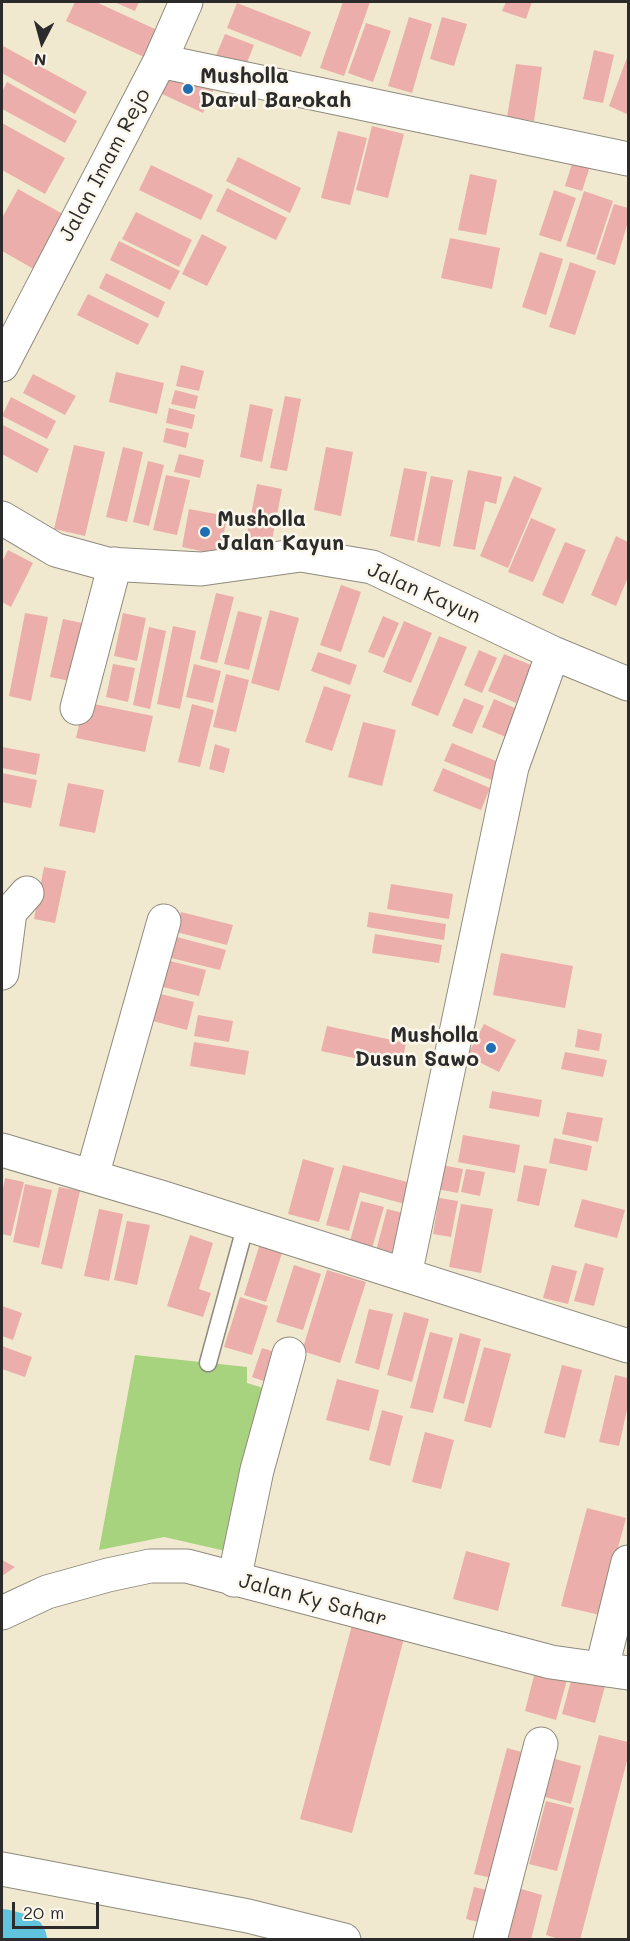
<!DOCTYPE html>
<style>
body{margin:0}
#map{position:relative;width:630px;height:1941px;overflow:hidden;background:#f1e9cf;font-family:Mali,sans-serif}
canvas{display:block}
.frame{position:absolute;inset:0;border:3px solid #2b2b2b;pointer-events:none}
.north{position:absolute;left:12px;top:12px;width:60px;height:60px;-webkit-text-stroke:4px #fbf7ec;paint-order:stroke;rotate:186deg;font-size:16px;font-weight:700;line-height:24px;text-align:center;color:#2b2b2b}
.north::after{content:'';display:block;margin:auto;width:21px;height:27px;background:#2b2b2b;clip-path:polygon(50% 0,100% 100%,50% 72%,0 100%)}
.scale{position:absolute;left:12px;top:1902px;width:87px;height:27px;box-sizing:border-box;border:3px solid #2b2b2b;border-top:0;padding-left:8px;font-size:18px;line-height:21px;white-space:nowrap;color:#2b2b2b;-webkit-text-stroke:4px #fbf7ec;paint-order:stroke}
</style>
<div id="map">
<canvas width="630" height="1941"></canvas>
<div class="frame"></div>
<div class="north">N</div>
<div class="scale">20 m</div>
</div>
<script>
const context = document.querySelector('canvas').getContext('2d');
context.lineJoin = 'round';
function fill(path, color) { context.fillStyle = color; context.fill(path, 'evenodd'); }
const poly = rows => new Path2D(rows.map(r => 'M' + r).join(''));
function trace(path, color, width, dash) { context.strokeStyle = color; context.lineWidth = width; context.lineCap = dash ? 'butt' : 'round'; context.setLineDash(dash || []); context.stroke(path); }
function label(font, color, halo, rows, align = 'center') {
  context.font = font + ' Mali,sans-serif'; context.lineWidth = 5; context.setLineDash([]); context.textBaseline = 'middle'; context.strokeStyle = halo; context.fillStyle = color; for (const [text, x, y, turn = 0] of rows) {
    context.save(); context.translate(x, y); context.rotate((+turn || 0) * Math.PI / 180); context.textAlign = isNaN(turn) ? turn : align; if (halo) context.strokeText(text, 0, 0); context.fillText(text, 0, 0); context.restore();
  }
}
fill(poly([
 [135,1355,247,1367,247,1383,273,1391,230,1552,164,1537,99,1550]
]), '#a7d27e');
trace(poly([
 [2,1935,21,1940]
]), '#60c4de', 52);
fill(poly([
 [75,2,96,2,157,30,144,57,66,21],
 [114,2,139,2,135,11],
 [343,2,370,2,344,76,320,68],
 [506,2,532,2,526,19,502,11],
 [237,3,311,32,301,57,227,28],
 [409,17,432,24,412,93,388,86],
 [442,17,467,24,454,66,430,59],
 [366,23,391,31,373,82,348,73],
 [225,34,254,45,244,70,215,58],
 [3,46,87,92,75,114,2,73],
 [594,50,614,55,603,103,583,99],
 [628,55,628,111,627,114,609,106],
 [516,64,542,67,534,121,507,117],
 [173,65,216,84,203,113,160,93],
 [7,82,77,121,65,143,2,109,2,92],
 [2,123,65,158,45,194,2,170],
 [372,126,404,134,388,198,356,190],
 [338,131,367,138,350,205,321,198],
 [576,151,593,157,582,191,565,186],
 [238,157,301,188,290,213,226,181],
 [151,165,213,195,201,220,139,190],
 [470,174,497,180,486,235,458,230],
 [227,188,287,218,276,240,216,211],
 [18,189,70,218,39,272,2,251,2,218],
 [554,190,576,198,561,242,539,235],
 [584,191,613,201,595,255,566,246],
 [614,204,628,208,628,222,615,265,596,259],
 [136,212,192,240,179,267,122,239],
 [202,234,227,247,207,286,182,274],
 [450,238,500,248,492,289,441,278],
 [119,241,180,271,170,290,110,260],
 [540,252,563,259,546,315,522,307],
 [570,262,596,271,575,335,549,327],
 [106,273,165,302,158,318,99,288],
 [88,294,149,324,138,345,77,315],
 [181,365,204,371,199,391,176,386],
 [116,372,164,383,157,414,109,402],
 [33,374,76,396,65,415,23,393],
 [175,390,198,396,195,409,171,404],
 [285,396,301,399,287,471,270,468],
 [11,397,56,421,47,439,2,416],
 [250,404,273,409,262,462,240,457],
 [169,408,195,415,192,429,166,423],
 [3,425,49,449,37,473,2,454],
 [166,428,189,433,186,448,163,442],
 [74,445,105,452,85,536,54,529],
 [123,447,143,452,127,522,106,517],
 [326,447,353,452,341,516,314,510],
 [179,454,204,460,200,478,174,472],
 [148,461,164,465,149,526,133,522],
 [404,468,427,472,414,541,390,536],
 [468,470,502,477,496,504,485,501,475,550,453,546],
 [166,475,190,480,177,535,153,530],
 [431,476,453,480,440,547,417,542],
 [514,476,542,488,508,568,480,556],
 [257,484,282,489,270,550,245,545],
 [189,509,227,516,220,555,182,547],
 [531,518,556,529,533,582,508,572],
 [616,536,628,542,628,577,616,606,591,595],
 [565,542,586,550,563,604,542,595],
 [8,550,33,563,11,607,2,602,2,562],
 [341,585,361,592,341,652,320,645],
 [216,593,234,597,217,663,200,659],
 [270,610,299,618,279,691,251,683],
 [238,611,262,617,249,670,224,664],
 [25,613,48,617,31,701,9,696],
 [123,613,146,618,137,661,114,656],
 [383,616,399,623,384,658,368,652],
 [63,619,87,624,75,682,50,677],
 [404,621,432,633,411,683,383,672],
 [173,626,196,631,180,709,157,704],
 [149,627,166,631,150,709,133,705],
 [439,636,467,647,438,716,411,705],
 [479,650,497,658,482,693,464,685],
 [318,652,357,665,350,685,311,671],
 [504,654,531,665,516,703,488,691],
 [113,664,135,668,128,702,106,697],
 [194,664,221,671,213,703,186,697],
 [226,674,249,680,236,732,213,727],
 [324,686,351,695,332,751,305,742],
 [464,698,484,706,472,734,452,726],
 [494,699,524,712,513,740,482,727],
 [84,702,153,716,145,752,76,738],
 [192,704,214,710,200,767,178,762],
 [363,722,396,730,382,786,348,777],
 [452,743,501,763,494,781,444,761],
 [215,744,230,749,224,773,209,769],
 [2,747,40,754,36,775,2,768],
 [443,768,490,788,481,810,433,791],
 [2,773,37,780,31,808,2,802],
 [68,783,104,790,95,833,59,826],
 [44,867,66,871,55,923,34,919],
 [391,884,453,894,449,919,387,909],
 [181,912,233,925,227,945,176,932],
 [369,912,446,924,444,940,367,927],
 [375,934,442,945,439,963,372,953],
 [173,936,226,950,220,970,167,957],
 [501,953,573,966,565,1008,493,995],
 [166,960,206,970,199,996,159,986],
 [152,992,194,1002,187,1030,145,1019],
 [198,1015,233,1021,229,1042,194,1036],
 [484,1024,516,1040,499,1072,467,1056],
 [327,1026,406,1043,401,1068,321,1051],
 [578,1029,602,1034,599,1051,575,1047],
 [194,1042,249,1051,245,1075,190,1066],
 [565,1052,607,1060,603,1077,561,1069],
 [492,1091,542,1100,539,1117,489,1108],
 [567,1112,603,1118,598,1142,562,1134],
 [463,1135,520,1145,515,1173,458,1162],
 [554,1138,592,1146,587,1171,549,1163],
 [303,1159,334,1168,319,1222,288,1214],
 [431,1163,463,1169,458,1193,427,1187],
 [343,1165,411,1183,405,1204,360,1192,349,1231,326,1225],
 [524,1165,547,1169,539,1206,517,1201],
 [466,1169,485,1172,480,1196,461,1192],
 [5,1178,24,1182,11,1236,2,1234,2,1194],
 [25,1184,52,1190,39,1248,13,1242],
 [59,1187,80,1191,62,1269,41,1264],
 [439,1198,458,1201,451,1237,433,1234],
 [582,1199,625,1210,617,1238,574,1227],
 [361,1201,384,1207,372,1248,350,1241],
 [461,1204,493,1209,481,1273,449,1267],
 [99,1209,123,1214,109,1281,84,1276],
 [387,1209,411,1215,400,1257,376,1251],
 [127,1221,150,1225,137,1285,114,1280],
 [190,1235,213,1243,199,1289,211,1293,203,1317,167,1306],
 [262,1237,285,1244,266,1302,244,1295],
 [585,1263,604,1268,594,1306,574,1301],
 [294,1265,321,1274,303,1330,276,1322],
 [552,1265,577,1271,568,1304,543,1298],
 [327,1270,366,1282,340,1363,302,1351],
 [240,1297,268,1306,252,1355,224,1347],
 [2,1306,22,1313,13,1340,2,1336],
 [369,1309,393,1314,379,1370,355,1363],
 [404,1312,429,1319,412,1382,387,1375],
 [430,1332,453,1338,433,1413,410,1408],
 [460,1333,481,1339,464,1404,443,1398],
 [2,1346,32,1357,25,1377,2,1369],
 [484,1347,511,1354,491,1428,464,1421],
 [262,1348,282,1354,272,1384,252,1377],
 [562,1365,582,1370,565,1438,544,1433],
 [615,1375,628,1378,628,1405,619,1446,599,1442],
 [337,1379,379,1390,369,1431,326,1420],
 [382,1410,403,1416,390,1466,369,1460],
 [425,1432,454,1440,441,1489,412,1482],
 [587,1508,626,1518,600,1615,561,1606],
 [466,1551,510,1563,498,1611,453,1599],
 [2,1560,15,1567,2,1576],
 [355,1614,407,1627,352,1833,300,1819],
 [538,1660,570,1669,556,1720,525,1711],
 [575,1666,608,1675,595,1723,562,1714],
 [599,1735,628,1742,628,1757,580,1940,562,1940,546,1935],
 [507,1748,533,1755,500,1880,474,1874],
 [555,1759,581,1766,571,1804,545,1797],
 [546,1801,574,1808,557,1871,529,1864],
 [474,1887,491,1891,483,1923,466,1919],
 [518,1888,542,1895,531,1940,505,1938]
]), '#ebaeaa');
const service = poly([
 [208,1363,246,1224]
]);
const minor = poly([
 [160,61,628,159],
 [2,365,160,61,186,2],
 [2,518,56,550,107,564,201,569,301,555,372,567,553,653,628,684],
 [77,708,115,564],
 [2,973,10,912,27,893],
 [2,1150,164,1198,628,1346],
 [92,1176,164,921],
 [405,1275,512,767,553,653],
 [234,1580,257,1470,289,1354],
 [2,1613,47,1592,108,1575,150,1566,187,1566,551,1662,628,1673],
 [602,1668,628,1562],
 [490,1940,541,1744]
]);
const tertiary = poly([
 [2,1869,248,1916,344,1940]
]);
trace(service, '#8e8a7d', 19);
trace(minor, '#8e8a7d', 35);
trace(tertiary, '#8e8a7d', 35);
trace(service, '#fff', 16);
trace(minor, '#fff', 33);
trace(tertiary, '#fff', 33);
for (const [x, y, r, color] of [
 [188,89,6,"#1f6fb2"],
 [205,532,6,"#1f6fb2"],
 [491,1048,6,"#1f6fb2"]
]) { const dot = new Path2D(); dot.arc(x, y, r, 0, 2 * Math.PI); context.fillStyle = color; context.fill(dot); trace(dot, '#fbf7ec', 2); }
label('bold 21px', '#2b2b2b', '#fbf7ec', [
 ["Musholla",200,77],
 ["Darul Barokah",200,101],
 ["Musholla",217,520],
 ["Jalan Kayun",217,544],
 ["Musholla",479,1036,"right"],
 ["Dusun Sawo",479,1060,"right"]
], 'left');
label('21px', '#2b2b2b', '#fbf7ec', [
 ["Jalan Imam Rejo",105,165,-62],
 ["Jalan Kayun",424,593,24],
 ["Jalan Ky Sahar",313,1600,15]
]);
</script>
